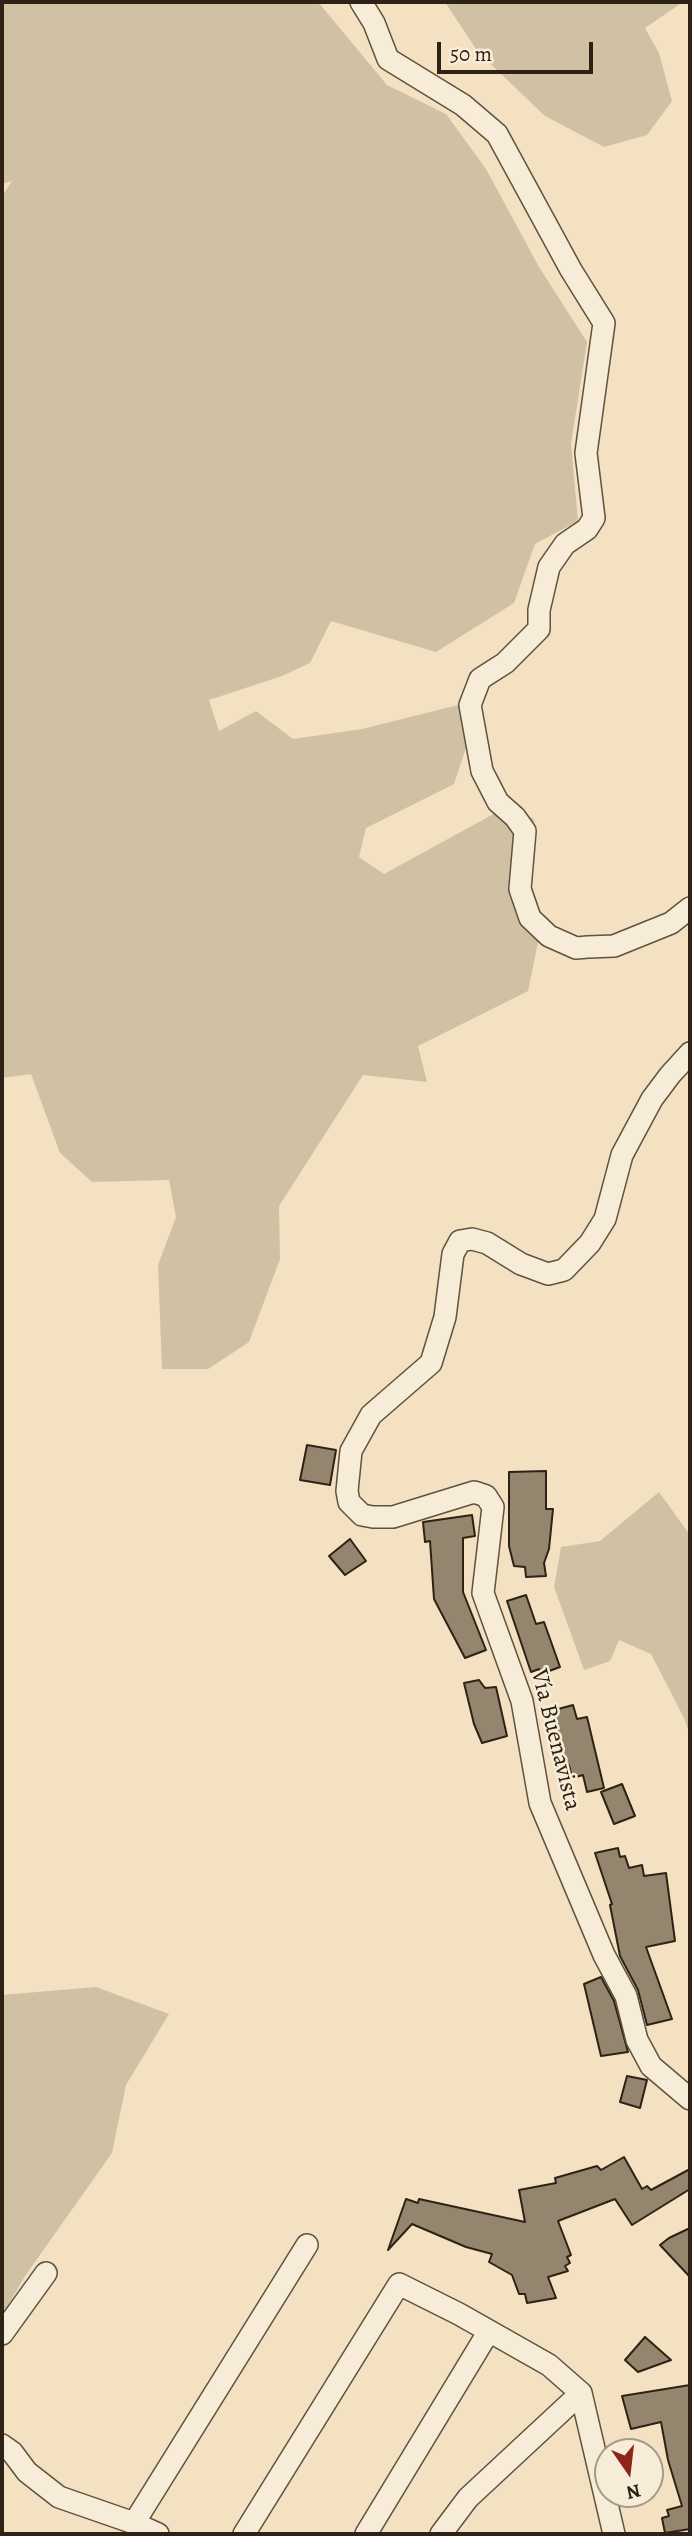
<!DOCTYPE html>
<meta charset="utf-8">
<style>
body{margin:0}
#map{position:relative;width:692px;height:2536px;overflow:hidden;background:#f3e1c1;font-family:Alegreya,serif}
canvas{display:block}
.frame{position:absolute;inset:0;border:4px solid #2d2215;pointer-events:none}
.north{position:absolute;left:594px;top:2438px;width:70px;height:70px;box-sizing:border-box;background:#f7ecd7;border:2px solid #a69b89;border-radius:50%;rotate:166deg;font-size:19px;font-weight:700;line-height:28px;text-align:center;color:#2d2215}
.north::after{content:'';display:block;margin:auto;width:24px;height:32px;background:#8f2418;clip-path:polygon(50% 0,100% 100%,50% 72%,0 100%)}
.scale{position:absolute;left:437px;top:42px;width:156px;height:32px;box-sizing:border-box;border:4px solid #2d2215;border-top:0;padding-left:9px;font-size:21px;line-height:24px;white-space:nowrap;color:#2d2215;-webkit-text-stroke:5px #f7ecd7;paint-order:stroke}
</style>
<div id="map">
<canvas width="692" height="2536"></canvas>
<div class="frame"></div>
<div class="north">N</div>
<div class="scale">50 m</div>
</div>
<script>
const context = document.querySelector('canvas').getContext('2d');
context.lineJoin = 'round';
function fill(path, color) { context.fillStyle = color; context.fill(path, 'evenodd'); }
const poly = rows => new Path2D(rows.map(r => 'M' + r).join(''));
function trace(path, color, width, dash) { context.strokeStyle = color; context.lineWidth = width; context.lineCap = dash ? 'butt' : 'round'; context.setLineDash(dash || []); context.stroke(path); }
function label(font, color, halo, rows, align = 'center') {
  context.font = font + ' Alegreya,serif'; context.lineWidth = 5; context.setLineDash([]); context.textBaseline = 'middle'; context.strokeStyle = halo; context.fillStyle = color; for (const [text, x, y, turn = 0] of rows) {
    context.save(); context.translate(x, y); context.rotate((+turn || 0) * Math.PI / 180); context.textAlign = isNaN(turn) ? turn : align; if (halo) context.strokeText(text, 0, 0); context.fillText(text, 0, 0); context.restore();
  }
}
fill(poly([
 [2,2,318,2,387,85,446,114,486,169,539,267,587,342,571,444,578,521,535,544,514,603,436,652,331,621,310,663,282,676,209,700,219,731,256,711,293,739,362,729,482,699,454,784,366,828,359,857,384,874,508,806,534,819,535,845,531,884,543,918,528,991,418,1046,427,1082,363,1075,279,1206,280,1259,249,1342,208,1369,162,1369,158,1265,176,1217,169,1180,92,1182,60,1153,31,1074,2,1078,2,196,12,181,2,184],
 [445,2,683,2,645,28,659,53,672,101,647,135,604,147,545,116,478,52],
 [659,1492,690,1535,690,1735,683,1716,651,1654,619,1640,610,1661,584,1670,554,1587,561,1547,600,1541],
 [96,1987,169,2014,126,2085,112,2153,25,2276,2,2316,2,1995]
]), '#d1c1a4');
const building = poly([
 [307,1445,336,1450,330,1485,300,1480,307,1445],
 [546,1471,546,1509,553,1509,549,1549,544,1563,546,1576,526,1577,525,1567,514,1566,509,1546,509,1472,546,1471],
 [472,1515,475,1536,463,1538,463,1592,486,1650,465,1658,434,1599,430,1541,425,1542,423,1522,472,1515],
 [350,1539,366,1561,345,1575,329,1556,350,1539],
 [526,1595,536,1624,544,1622,560,1667,541,1674,539,1669,531,1672,507,1601,526,1595],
 [479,1680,485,1688,496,1687,507,1736,482,1743,474,1724,464,1683,479,1680],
 [573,1705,577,1719,587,1717,604,1788,587,1792,583,1775,572,1778,569,1765,556,1768,546,1725,550,1724,547,1712,573,1705],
 [622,1784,635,1816,614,1824,601,1792,622,1784],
 [618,1848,620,1857,625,1856,629,1868,642,1865,644,1876,666,1873,675,1941,646,1947,672,2019,647,2025,638,1990,620,1956,610,1905,612,1904,595,1853,618,1848],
 [601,1977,614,2001,628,2052,601,2056,584,1984,601,1977],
 [627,2076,647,2080,640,2108,620,2102,627,2076],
 [624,2157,642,2189,647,2186,651,2190,690,2169,690,2189,632,2225,615,2199,558,2221,571,2255,567,2257,570,2263,565,2266,568,2271,548,2277,556,2298,527,2303,525,2294,519,2294,512,2275,489,2262,492,2254,466,2247,412,2224,388,2250,406,2199,418,2203,419,2199,525,2222,519,2190,556,2183,555,2178,597,2166,601,2170,624,2157],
 [690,2228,690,2277,660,2245,669,2238,690,2228],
 [645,2337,671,2360,638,2372,625,2360,645,2337],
 [690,2385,690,2529,665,2533,662,2518,669,2516,667,2510,682,2506,668,2460,661,2422,631,2429,622,2396,690,2385]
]);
fill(building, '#94856e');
trace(building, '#2d2215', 2);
const street = poly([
 [361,2,374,23,388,59,463,105,497,134,571,270,604,323,586,453,594,518,587,529,565,544,549,567,539,610,539,629,505,663,480,679,470,705,482,771,498,802,515,817,525,831,520,889,530,918,549,936,576,948,588,947,614,946,671,923,690,908],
 [690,1053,670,1075,652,1099,622,1155,605,1219,590,1243,564,1270,548,1274,521,1264,487,1243,472,1239,460,1241,453,1254,445,1317,431,1363,371,1415,351,1451,347,1491,349,1502,362,1515,373,1517,393,1517,474,1492,486,1496,493,1507,483,1593,522,1701,540,1803,604,1955,626,1996,637,2040,651,2066,690,2099],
 [2,2334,46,2273],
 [2,2445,12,2452,27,2472,59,2497,134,2523,158,2534],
 [134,2523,307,2245],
 [244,2534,399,2284,459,2314,549,2365,581,2393,614,2534],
 [366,2534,489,2331],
 [441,2534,468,2498,581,2393]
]);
trace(street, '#5e5240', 24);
trace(street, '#f7ecd7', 21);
label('24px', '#2d2215', '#f7ecd7', [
 ["Vía Buenavista",555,1740,76]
]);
</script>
